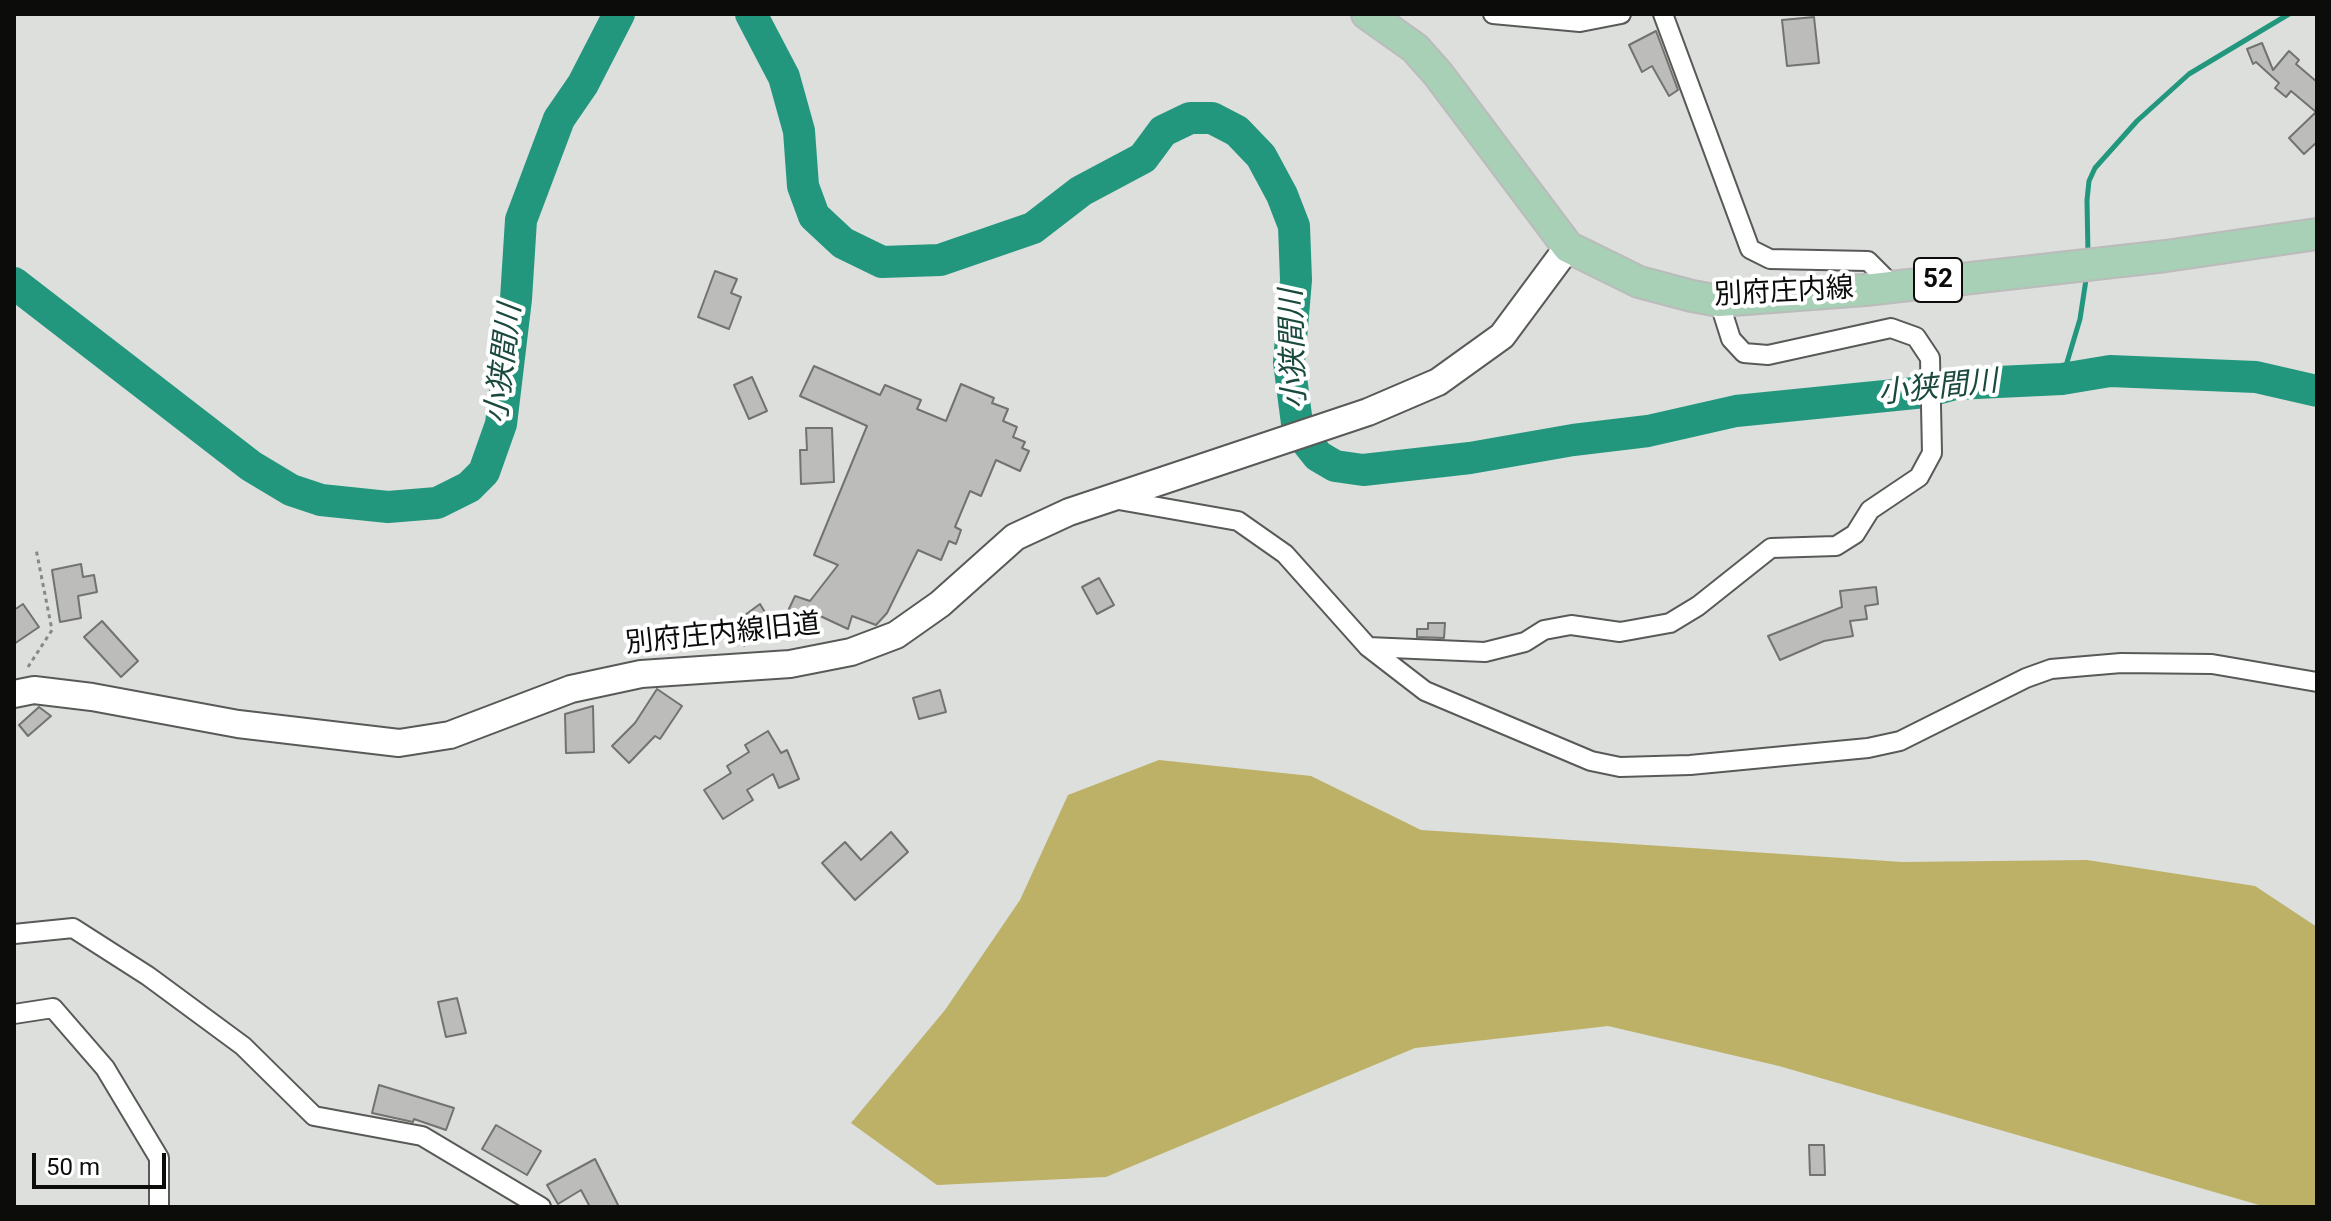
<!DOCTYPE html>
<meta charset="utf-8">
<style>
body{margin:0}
#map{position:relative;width:2331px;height:1221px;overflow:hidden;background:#dcdfdb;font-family:Roboto,sans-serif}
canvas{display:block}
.frame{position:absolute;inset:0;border:16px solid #0c0c0b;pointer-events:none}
.scale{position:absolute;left:32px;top:1153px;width:134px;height:36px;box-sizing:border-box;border:4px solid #0c0c0b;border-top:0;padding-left:10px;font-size:24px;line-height:28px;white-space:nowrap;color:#0c0c0b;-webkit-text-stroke:6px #fff;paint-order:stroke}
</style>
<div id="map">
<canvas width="2331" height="1221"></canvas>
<div class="frame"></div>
<div class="scale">50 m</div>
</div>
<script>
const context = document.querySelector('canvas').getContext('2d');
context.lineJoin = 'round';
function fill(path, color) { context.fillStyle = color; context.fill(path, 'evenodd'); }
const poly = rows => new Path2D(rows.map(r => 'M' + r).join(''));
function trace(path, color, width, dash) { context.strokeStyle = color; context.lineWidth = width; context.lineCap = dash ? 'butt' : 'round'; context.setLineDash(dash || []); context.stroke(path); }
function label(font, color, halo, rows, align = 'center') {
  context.font = font + ' Roboto,"Noto Sans JP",sans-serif'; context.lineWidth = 8; context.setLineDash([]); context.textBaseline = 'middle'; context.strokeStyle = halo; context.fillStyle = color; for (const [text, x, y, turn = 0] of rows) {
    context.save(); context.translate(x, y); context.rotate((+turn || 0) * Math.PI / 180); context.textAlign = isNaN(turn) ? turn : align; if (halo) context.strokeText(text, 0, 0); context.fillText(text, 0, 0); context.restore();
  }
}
fill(poly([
 [1159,760,1311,776,1421,830,1902,862,2087,860,2255,886,2317,927,2317,1207,2266,1207,1779,1066,1608,1026,1415,1048,1106,1177,937,1185,851,1123,945,1010,1020,900,1068,795]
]), '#bdb067');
trace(poly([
 [2088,255,2087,200,2089,181,2095,168,2137,121,2189,74,2289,14],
 [2062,379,2080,319,2087,273]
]), '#23977e', 5);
trace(poly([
 [751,14,784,77,799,131,803,186,814,216,843,243,882,262,940,260,1033,228,1081,191,1143,158,1163,131,1190,118,1212,118,1237,131,1261,156,1282,195,1294,226,1296,280,1289,362,1298,431,1318,456,1335,466,1363,470,1470,458,1573,440,1648,431,1736,411,1925,392,1955,384,2062,379,2110,371,2256,377,2317,391],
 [14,283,251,466,291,490,321,500,388,507,437,503,469,487,484,472,501,424,516,299,521,220,559,119,583,84,619,14]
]), '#23977e', 32);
const building = poly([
 [1814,17,1819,63,1787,66,1782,20,1814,17],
 [1656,31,1678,90,1669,96,1652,66,1642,72,1629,45,1656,31],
 [2262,43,2273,70,2289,51,2299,60,2296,64,2317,82,2317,142,2304,154,2289,138,2316,112,2291,91,2286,97,2275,88,2279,83,2256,62,2253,64,2247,49,2262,43],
 [715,271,737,279,731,293,741,297,729,329,698,317,715,271],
 [814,366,880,395,885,385,921,400,917,409,946,421,961,384,994,398,992,403,1008,409,1003,421,1017,427,1013,437,1025,442,1022,448,1029,451,1020,471,996,460,981,496,970,491,955,527,961,530,956,544,949,541,941,560,918,550,887,613,876,625,852,616,848,629,818,615,813,625,787,613,795,596,810,601,838,565,814,555,867,426,800,396,814,366],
 [752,377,767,411,749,419,734,385,752,377],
 [806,428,832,428,834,482,801,484,800,450,807,450,806,428],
 [81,564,83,577,94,575,97,592,78,596,81,618,60,622,52,570,81,564],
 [1099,578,1114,605,1097,614,1082,587,1099,578],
 [1876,587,1878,604,1865,606,1867,619,1850,621,1853,636,1824,641,1780,660,1768,636,1842,607,1840,591,1876,587],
 [23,604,39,627,14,644,14,610,23,604],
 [760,604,766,614,787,614,744,646,730,626,760,604],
 [102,621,138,661,121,677,84,637,102,621],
 [1428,623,1445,623,1444,638,1417,637,1417,629,1428,629,1428,623],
 [657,689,682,706,660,739,655,736,629,763,612,746,635,723,657,689],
 [940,690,946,712,919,719,913,698,940,690],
 [593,706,594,752,566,753,565,714,593,706],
 [39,707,51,716,28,736,19,725,39,707],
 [768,731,781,753,787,750,799,779,779,788,773,774,747,790,753,800,723,819,704,790,731,773,727,766,749,752,745,745,768,731],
 [891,832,908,852,855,900,822,863,845,842,861,860,891,832],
 [457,998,466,1033,446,1037,438,1002,457,998],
 [379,1085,454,1108,446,1130,414,1119,413,1122,372,1113,379,1085],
 [496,1125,541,1151,527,1175,482,1149,496,1125],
 [1809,1145,1824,1145,1825,1175,1810,1175,1809,1145],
 [595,1159,619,1207,590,1207,581,1190,558,1204,547,1185,595,1159]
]);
fill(building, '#bcbdba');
trace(building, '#72726f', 2);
const street = poly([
 [1493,14,1580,22,1621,14],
 [1663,14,1750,249,1770,259,1868,261,1893,286],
 [1113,499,1238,521,1285,554,1368,647,1485,652,1525,642,1544,630,1571,625,1620,632,1670,623,1698,606,1771,548,1836,546,1855,534,1870,510,1919,477,1932,453,1930,358,1916,337,1891,328,1768,355,1744,353,1731,339,1719,301],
 [1368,647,1425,691,1591,761,1620,767,1690,765,1868,748,1900,741,2026,678,2051,669,2121,663,2212,664,2317,682],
 [14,934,73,928,148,976,243,1046,314,1116,422,1136,541,1207],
 [14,1014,53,1008,105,1068,159,1158,159,1207]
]);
const secondary = poly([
 [14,694,34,690,92,697,238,724,399,743,450,735,571,689,641,674,790,664,851,652,896,635,940,604,1015,537,1069,512,1368,412,1438,382,1502,336,1568,247]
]);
const primary = poly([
 [1367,14,1415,48,1438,74,1568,247,1639,282,1692,296,1719,301,1865,290,2166,256,2317,234]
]);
trace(street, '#585a58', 22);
trace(secondary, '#585a58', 30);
trace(primary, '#bbb', 34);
trace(poly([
 [28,667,52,630,36,549]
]), '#878986', 3, [4, 4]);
trace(street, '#fff', 18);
trace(secondary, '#fff', 26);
trace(primary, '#a7d0b6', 30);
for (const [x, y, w] of [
 [1938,280,48]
]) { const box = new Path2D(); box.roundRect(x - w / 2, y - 22, w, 44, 6); context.fillStyle = '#fff'; context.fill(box); trace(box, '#0c0c0b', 2); }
label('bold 26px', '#0c0c0b', null, [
 ["52",1938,280]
]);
label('28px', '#0c0c0b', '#fff', [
 ["別府庄内線",1784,293,-3],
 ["別府庄内線旧道",723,635,-6]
]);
label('italic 30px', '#1a493d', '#fff', [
 ["小狭間川",1295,349,-92],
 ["小狭間川",505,364,-83],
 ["小狭間川",1938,389,-6]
]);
</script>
